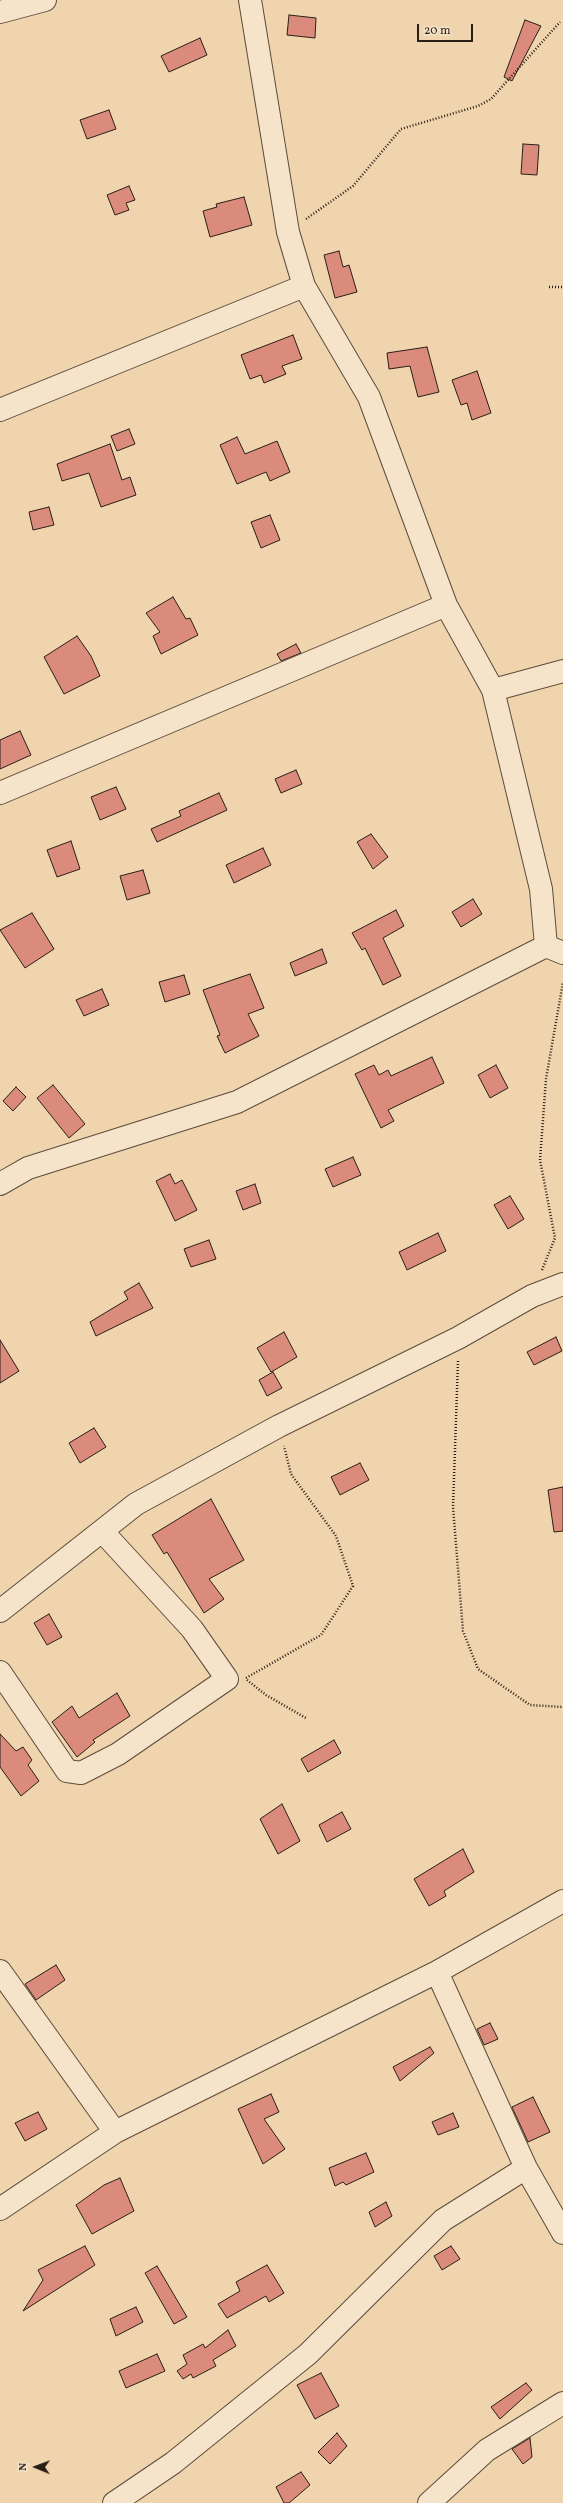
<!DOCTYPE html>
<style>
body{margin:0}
#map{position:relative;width:563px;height:2503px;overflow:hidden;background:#efd4ad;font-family:Vollkorn,serif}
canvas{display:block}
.north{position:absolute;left:16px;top:2447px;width:40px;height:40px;-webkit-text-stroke:3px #f5e3ca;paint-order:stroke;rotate:271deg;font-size:11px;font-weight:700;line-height:16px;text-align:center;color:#2a1f16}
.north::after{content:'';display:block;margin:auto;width:14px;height:18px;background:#2a1f16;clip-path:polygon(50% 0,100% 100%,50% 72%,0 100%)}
.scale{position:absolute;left:417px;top:24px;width:56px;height:18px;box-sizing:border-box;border:2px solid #2a1f16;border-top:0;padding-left:5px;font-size:12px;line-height:14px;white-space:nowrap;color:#2a1f16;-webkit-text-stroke:3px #f5e3ca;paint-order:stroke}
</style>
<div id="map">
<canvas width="563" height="2503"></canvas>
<div class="north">N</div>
<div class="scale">20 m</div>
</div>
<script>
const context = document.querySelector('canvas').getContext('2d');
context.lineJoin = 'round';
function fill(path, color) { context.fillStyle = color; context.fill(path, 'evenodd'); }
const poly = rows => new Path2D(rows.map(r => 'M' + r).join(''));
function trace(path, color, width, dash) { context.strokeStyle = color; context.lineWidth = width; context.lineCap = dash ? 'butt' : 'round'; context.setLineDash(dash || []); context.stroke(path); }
const building = poly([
 [289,15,316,18,315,38,287,35,289,15],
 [525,20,541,26,512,81,504,77,525,20],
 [200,38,207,55,169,72,161,56,200,38],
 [109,110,116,129,87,139,80,120,109,110],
 [523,144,539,145,537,175,521,174,523,144],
 [129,186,135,200,126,203,129,210,115,215,107,195,129,186],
 [244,197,252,225,210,237,203,211,217,207,216,204,244,197],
 [339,251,343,267,349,265,357,292,335,298,324,255,339,251],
 [293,335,302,359,282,366,286,374,264,383,261,375,250,379,241,355,293,335],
 [427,347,439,392,418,397,410,366,389,369,387,353,427,347],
 [477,371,491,413,472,420,467,403,461,405,452,380,477,371],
 [129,429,135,444,117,451,111,436,129,429],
 [237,437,245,454,277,441,290,472,270,481,266,472,237,484,220,445,237,437],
 [110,444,122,480,130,477,136,495,101,507,89,473,62,481,57,464,110,444],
 [49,507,54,525,33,530,29,512,49,507],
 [270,515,280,540,261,548,251,522,270,515],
 [173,597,186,619,190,618,198,635,161,654,153,636,160,632,146,613,173,597],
 [77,636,91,656,100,676,64,694,44,657,77,636],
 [296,644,301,653,281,661,277,654,296,644],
 [20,731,31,755,0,769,0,740,20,731],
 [296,770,302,784,281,793,275,779,296,770],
 [116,787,126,809,100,820,91,797,116,787],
 [219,793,227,810,157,842,151,829,181,816,179,811,219,793],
 [371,834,388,857,373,869,357,842,371,834],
 [71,841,80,869,57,877,47,850,71,841],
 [263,848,271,865,234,883,226,865,263,848],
 [143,870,150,893,127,900,120,876,143,870],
 [473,899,482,914,461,927,452,912,473,899],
 [396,910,404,926,383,938,401,976,383,985,365,948,362,950,352,933,396,910],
 [32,913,54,949,25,968,0,930,32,913],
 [322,949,327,963,295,976,290,963,322,949],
 [250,974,264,1008,248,1014,259,1036,225,1053,217,1036,220,1035,203,990,250,974],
 [184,975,190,994,165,1002,159,982,184,975],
 [102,989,109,1005,84,1016,76,1000,102,989],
 [432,1057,444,1083,388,1110,394,1121,381,1128,355,1074,374,1065,379,1075,388,1070,391,1076,432,1057],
 [496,1065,508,1088,490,1098,478,1075,496,1065],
 [53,1085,85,1124,69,1138,37,1098,53,1085],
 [16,1087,26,1097,13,1111,3,1101,16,1087],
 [353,1157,361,1175,333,1187,325,1169,353,1157],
 [170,1174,175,1184,182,1180,197,1210,175,1221,156,1181,170,1174],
 [255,1184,261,1203,243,1210,236,1191,255,1184],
 [510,1196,524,1219,508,1229,494,1205,510,1196],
 [438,1233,446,1251,407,1270,399,1252,438,1233],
 [209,1240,216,1259,191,1267,184,1249,209,1240],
 [139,1283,153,1308,96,1336,90,1322,128,1299,124,1292,139,1283],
 [284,1332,297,1357,271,1372,257,1348,284,1332],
 [556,1337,562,1351,534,1365,527,1352,556,1337],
 [0,1340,19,1371,0,1383,0,1340],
 [273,1372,282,1388,267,1396,259,1380,273,1372],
 [94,1428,106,1447,80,1463,69,1443,94,1428],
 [360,1463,369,1480,340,1495,331,1477,360,1463],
 [563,1487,563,1531,554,1532,548,1490,563,1487],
 [211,1499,244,1560,209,1579,224,1599,204,1613,167,1552,164,1554,152,1535,211,1499],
 [49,1614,62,1637,47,1645,34,1623,49,1614],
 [117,1693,130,1716,93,1740,95,1742,77,1757,52,1722,72,1706,79,1718,117,1693],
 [0,1734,16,1751,23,1747,32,1760,28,1765,39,1781,21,1796,0,1767,0,1734],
 [334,1740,341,1753,308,1772,301,1759,334,1740],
 [282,1804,300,1841,278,1854,260,1819,282,1804],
 [342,1812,351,1829,327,1842,319,1825,342,1812],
 [463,1849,474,1872,444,1891,446,1896,429,1906,414,1879,463,1849],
 [56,1965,65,1980,36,2000,25,1984,56,1965],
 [490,2023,498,2039,484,2045,477,2029,490,2023],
 [430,2047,434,2053,400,2081,393,2067,430,2047],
 [271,2094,279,2112,264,2119,285,2149,263,2164,238,2109,271,2094],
 [533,2097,550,2132,528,2142,512,2107,533,2097],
 [38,2112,47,2129,25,2141,15,2123,38,2112],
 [453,2113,459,2127,438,2135,432,2122,453,2113],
 [366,2153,374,2172,346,2185,343,2182,335,2186,329,2168,366,2153],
 [120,2178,134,2211,92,2234,76,2205,104,2185,120,2178],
 [386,2202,392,2216,375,2227,369,2212,386,2202],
 [85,2246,95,2265,23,2311,43,2280,38,2270,85,2246],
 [451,2246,460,2259,442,2270,434,2256,451,2246],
 [267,2265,284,2293,269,2302,266,2296,227,2318,218,2304,240,2291,236,2282,267,2265],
 [157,2266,187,2317,174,2324,145,2273,157,2266],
 [136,2307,143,2322,116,2336,110,2319,136,2307],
 [228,2330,236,2346,213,2360,216,2366,193,2378,191,2374,183,2379,177,2371,187,2364,183,2355,203,2344,205,2348,228,2330],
 [157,2354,165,2371,126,2388,119,2371,157,2354],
 [321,2373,339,2406,315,2419,297,2385,321,2373],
 [526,2383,532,2390,500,2419,491,2407,526,2383],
 [337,2433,347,2446,330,2464,318,2452,337,2433],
 [530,2438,532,2457,523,2464,512,2449,530,2438],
 [301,2472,310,2485,289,2503,284,2503,276,2487,301,2472]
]);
fill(building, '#da8b7c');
trace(building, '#2a1f16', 1);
const minor = poly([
 [250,0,288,232,304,286,369,397,446,605,493,690,563,671],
 [0,12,45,0],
 [0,410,304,286],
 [493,690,541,889,546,946],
 [0,793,446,605],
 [0,1184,28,1168,237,1102,546,946,563,953],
 [0,1611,136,1504,279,1426,458,1338,532,1296,563,1284],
 [0,1672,67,1771,81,1773,118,1754,227,1679,192,1629,102,1531],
 [0,1971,115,2132],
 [437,1972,526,2168,563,2233],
 [0,2209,115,2132,437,1972,563,1901],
 [114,2503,173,2463,308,2354,443,2220,526,2168],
 [429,2503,487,2450,563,2403]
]);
trace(minor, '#5b4c3c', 24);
trace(poly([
 [306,219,353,186,401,129,478,106,491,99,560,22],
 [549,287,563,287],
 [542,1270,555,1238,540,1160,546,1079,563,982],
 [458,1361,453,1507,463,1631,478,1669,530,1705,563,1707],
 [246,1678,321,1635,353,1586,336,1536,291,1474,284,1446],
 [247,1680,266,1695,306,1718]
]), '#2a1f16', 2.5, [1, 2]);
trace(minor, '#f5e3ca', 22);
</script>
